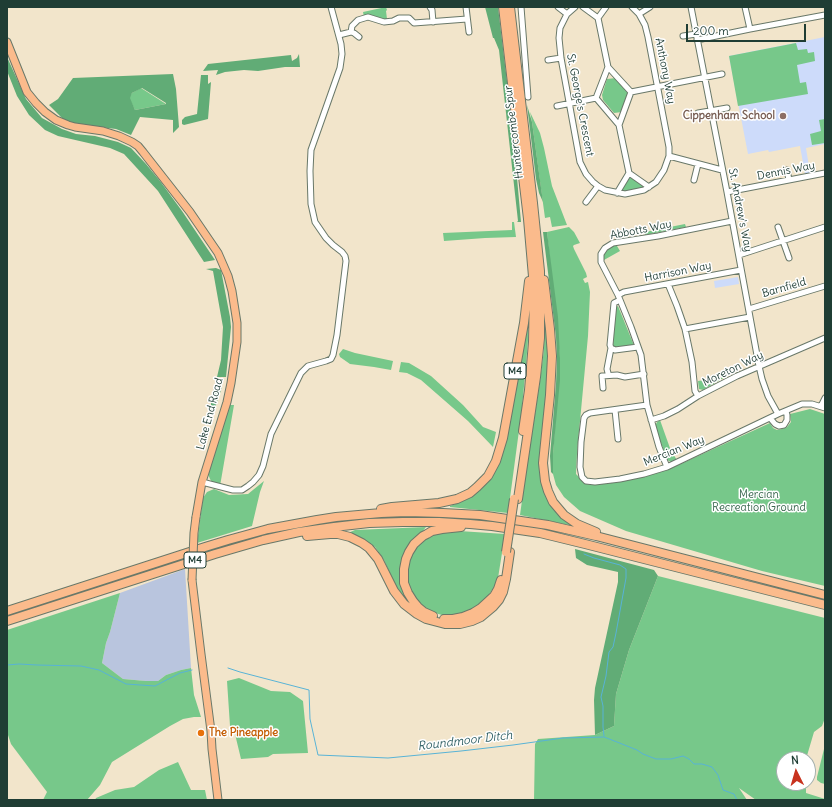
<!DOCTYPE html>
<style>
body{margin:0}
#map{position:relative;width:832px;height:807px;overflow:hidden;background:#f2e5cb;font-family:Delius,sans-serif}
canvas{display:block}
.frame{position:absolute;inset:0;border:8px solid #1f3d34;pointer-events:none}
.north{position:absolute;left:776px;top:751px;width:40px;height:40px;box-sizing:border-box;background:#fff;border:1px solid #a5b1ae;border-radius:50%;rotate:355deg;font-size:11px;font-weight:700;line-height:16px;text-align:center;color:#1f3d34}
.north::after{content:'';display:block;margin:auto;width:14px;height:18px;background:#c8321e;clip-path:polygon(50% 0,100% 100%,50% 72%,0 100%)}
.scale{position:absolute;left:686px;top:24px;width:120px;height:18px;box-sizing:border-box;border:2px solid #1f3d34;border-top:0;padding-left:5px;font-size:12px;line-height:14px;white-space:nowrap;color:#1f3d34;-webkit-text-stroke:3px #fff;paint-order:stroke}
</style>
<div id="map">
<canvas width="832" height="807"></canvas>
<div class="frame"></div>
<div class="north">N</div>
<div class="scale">200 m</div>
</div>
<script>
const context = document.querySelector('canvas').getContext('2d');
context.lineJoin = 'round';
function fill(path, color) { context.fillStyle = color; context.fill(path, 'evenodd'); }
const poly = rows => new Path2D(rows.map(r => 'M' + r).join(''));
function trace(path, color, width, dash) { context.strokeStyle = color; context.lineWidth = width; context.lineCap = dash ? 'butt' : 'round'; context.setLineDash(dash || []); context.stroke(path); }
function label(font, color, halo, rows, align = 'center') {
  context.font = font + ' Delius,sans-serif'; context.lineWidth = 3; context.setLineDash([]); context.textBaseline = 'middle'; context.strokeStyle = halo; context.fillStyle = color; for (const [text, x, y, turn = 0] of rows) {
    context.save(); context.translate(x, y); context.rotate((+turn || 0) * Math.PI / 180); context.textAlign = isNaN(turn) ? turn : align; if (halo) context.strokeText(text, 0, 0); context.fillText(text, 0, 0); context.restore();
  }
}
fill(poly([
 [825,37,825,144,806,148,810,173,805,176,805,174,800,146,769,152,768,150,748,154,729,56],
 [738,277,739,284,715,288,714,281]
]), '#cddbfa');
fill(poly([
 [185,569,191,668,181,670,166,675,158,681,146,681,123,679,102,663,106,643,110,632,120,593]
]), '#b9c5de');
fill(poly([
 [386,7,387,10,386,11,387,19,391,19,391,20,388,21,364,17,363,12],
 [796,43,798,50,807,49,808,53,814,52,815,61,797,65,800,83,806,82,808,94,738,106,729,56],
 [616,78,627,90,628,96,622,112,614,113,603,100,602,95,607,79],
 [141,88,166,104,135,110,129,98,132,93],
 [530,112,540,133,544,148,552,186,567,225,552,227,550,217,545,218,532,122],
 [825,119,825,143,812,145,810,134,821,131,819,120],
 [631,176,645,186,645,188,621,193,621,190],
 [512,222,514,222,516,237,485,238,444,241,443,233,512,230],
 [685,224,686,227,645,235,645,232],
 [569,227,574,232,580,243,574,245,573,246,574,249,586,273,587,277,583,279,585,283,588,282,590,292,588,336,577,453,576,474,586,484,594,485,619,482,644,477,674,467,770,423,773,428,777,430,782,429,787,427,791,422,790,414,810,409,825,414,825,586,762,571,626,531,580,511,564,497,556,485,553,474,553,454,560,358,547,232],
 [612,246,617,246,620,251,604,260,602,260,603,255,606,249],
 [529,302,528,340,526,364,522,408,508,513,450,507,450,506,461,502,473,495,483,487,492,476,499,463,503,451],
 [618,306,633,343,633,345,616,347,613,346,616,307],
 [545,311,549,350,541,479,571,524,569,525,520,515,524,486,540,381,544,349],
 [343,349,355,353,393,361,391,370,374,367,350,364,340,357,339,354],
 [401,362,409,363,431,376,463,405,483,427,496,432,493,447,468,421,421,380,407,373,399,372],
 [725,377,703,390,699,389,698,381],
 [230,405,234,405,220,486,213,484,210,479,208,474,210,465],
 [660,420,671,451,677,460,671,462,667,460,655,426,657,422],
 [264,481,260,492,252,526,197,543,203,498,207,492,214,489,229,495,248,494],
 [426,527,417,538,405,553,407,596,408,602,398,591,384,560,375,547,348,533,355,530],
 [459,531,505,534,498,578,494,587,486,599,474,608,464,612,455,615,442,615,435,613,422,606,413,595,408,583,408,562,415,549,423,540,435,534],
 [658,576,825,618,825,718,822,726,814,732,806,759,784,759,784,783,806,783,806,793,825,799,825,800,756,800,739,788,747,800,534,800,535,744,538,739,595,735,614,726,616,694,629,650],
 [120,593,110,632,106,643,102,663,123,679,146,681,158,681,166,675,181,670,191,668,194,695,201,717,194,717,183,719,170,726,112,762,100,785,87,800,43,800,47,792,11,744,7,732,7,630],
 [239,678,271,691,290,692,303,701,308,753,273,754,268,757,241,759,234,730,230,726,227,681],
 [825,745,825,784,821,783,817,780,817,777],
 [178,762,191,790,205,790,207,800,95,800,96,798,115,790,134,787,159,770]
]), '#77c88a');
fill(poly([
 [485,7,498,7,516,155,517,178,521,222,517,222,518,221,499,50,494,38,493,38],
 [299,54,300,67,285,67,258,71,244,70,225,72,216,75,218,70,203,71,208,64,291,55,292,61,297,58],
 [7,57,26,99,42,118,62,129,76,134,95,136,118,142,131,148,146,164,160,181,182,211,215,260,204,262,158,191,124,154,110,148,58,136,45,130,29,115,17,96,7,71],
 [173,74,176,89,179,127,173,133,173,120,140,117,131,135,116,129,67,123,49,105,58,99,73,78],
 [142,88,166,103,166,104,135,110,130,98,132,93],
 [201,75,208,75,208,84,211,82,208,119,184,125,182,124,182,120,185,117,197,114],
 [527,105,532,122,543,202,539,193,536,179],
 [543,232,547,232,558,317,560,358,560,380,553,454,553,474,551,472,550,456,556,384,557,359,556,337],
 [216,268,221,270,230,317,231,327,226,377,217,377,221,360,223,327,213,271,206,269],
 [215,385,222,387,211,420,211,401],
 [575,549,654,570,658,576,629,650,616,694,614,726,595,735,594,700,595,688,618,582,618,572,587,565,576,558]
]), '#61ac76');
trace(poly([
 [584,554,594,558,620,565,626,569,626,578,616,633,613,647,609,652,606,676,601,697,603,706,603,727,604,736],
 [7,665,19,664,37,665,81,666,99,670,126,684,155,686,180,673,192,670],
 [228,668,240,672,309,690,310,719,318,755,388,758,461,751,513,745,563,738,604,737,617,742,637,750,643,754,656,759,671,759,683,756,689,759,694,764,702,764,712,767,718,775,723,790,734,794,737,800]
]), '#58b3d6', 1);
const minor = poly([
 [430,7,432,10,433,22],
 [466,7,469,32],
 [521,7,528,97],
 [558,7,567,14],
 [575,7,567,14,560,28,559,38,561,58,580,162,586,174,593,182,598,186,605,190,625,194,644,190,656,182,664,170,669,156,669,147,648,37,645,25,639,14,632,7],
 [583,7,598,18],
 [691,7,727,192,759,366,762,379,768,396,778,414],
 [745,7,750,29],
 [639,14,650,7],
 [598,18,608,67],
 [598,18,606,7],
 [351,32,352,26,358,20,368,17,384,22,393,21,399,18,409,18,414,23,467,19],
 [339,35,351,32,354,33,359,37],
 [683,36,696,34],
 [697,40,750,29,825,15],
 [548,60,561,58],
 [608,67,631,92,619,125,596,98,608,67],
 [631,92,722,74],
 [557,106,596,98],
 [698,113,727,108],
 [619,125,629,173],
 [669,156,722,170],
 [787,170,789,180],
 [629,173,649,187],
 [694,180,698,164],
 [727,192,825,173],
 [617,193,629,173],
 [586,202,598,186],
 [778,227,789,258],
 [739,255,825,227],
 [668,284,677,306,685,329,692,362,695,391,698,396],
 [618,295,624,292,741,270],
 [620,300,614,303,610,345,611,348,615,350,638,347],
 [749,309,825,286],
 [685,329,750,317],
 [608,373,607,369,611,348],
 [603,388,602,376,617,375,625,377,644,374],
 [647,405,590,413,586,415,584,418,581,442,580,467,582,477,586,481,595,482,620,479,644,474,667,467,778,414,802,404,812,404,825,408],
 [821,406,825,398],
 [615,410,618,439],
 [770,418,775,424,779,426,784,425,787,420,787,415,786,411],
 [651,420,664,416,678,409,698,396,737,376,825,338],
 [667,467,659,447,647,405,641,355,631,327,618,295,601,262,601,254,605,248,613,243,658,236,732,221],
 [202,482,233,490,242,490,248,486,253,482,259,475,263,466,271,434,301,373,308,366,326,361,331,359,333,355,337,335,346,261,345,256,342,252,333,245,326,238,315,222,311,204,310,171,311,150,340,68,342,54,341,44,331,7]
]);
const major = poly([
 [7,42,27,92,36,103,45,112,56,120,68,125,75,127,103,131,119,136,132,142,138,146,143,152,190,212,218,253,228,276,232,291,237,323,237,342,231,383,227,402,202,482,196,517],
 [192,580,201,654,211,731,212,749,218,800]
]);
const highway = poly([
 [503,7,528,219,534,288,533,342,529,390,523,431],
 [510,7,533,203,540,271,540,338,536,377,518,499],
 [544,280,550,329,552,356,550,395,543,463,545,481,548,491,553,502,564,515,577,524,596,532],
 [381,509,392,507,439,503,457,499,470,493,477,487,488,476,496,461,503,438,524,323,529,281],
 [307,536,330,534,338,534,350,537,362,543,369,548,378,559,394,591,404,604,417,614,426,619,445,624,460,624,472,621,481,617,493,607,499,600,503,592,506,579,510,552],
 [7,611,205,547,228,540,268,529,317,520,336,517,381,513,407,512,443,513,480,515,548,525,596,536,825,595],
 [433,616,424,612,418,607,413,601,408,593,404,583,404,569,406,559,409,552,414,544,423,536,427,534,432,531,442,529,461,527],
 [444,619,453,619,463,617,473,613,481,608,494,596,498,589,501,580],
 [7,621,215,554,263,540,299,532,334,527,369,523,403,522,439,522,470,524,492,526,540,533,585,544,825,605]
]);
trace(minor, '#697869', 7);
trace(major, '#697869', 9);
trace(highway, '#697869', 10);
trace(minor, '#fff', 5);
trace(major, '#fbbb8c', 7);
trace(highway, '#fbbb8c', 8);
const majorBridge = poly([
 [192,580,194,533,196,517]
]);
const highwayBridge = poly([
 [506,552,514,499]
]);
trace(majorBridge, '#697869', 9, []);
trace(highwayBridge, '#697869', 10, []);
trace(majorBridge, '#fbbb8c', 7);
trace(highwayBridge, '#fbbb8c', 8);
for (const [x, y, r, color] of [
 [783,116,4,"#8d6e63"],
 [201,733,4,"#e8710a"]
]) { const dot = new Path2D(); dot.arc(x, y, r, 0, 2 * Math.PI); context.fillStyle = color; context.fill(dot); trace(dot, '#fff', 1.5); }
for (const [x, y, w] of [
 [515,371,22],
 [195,560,22]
]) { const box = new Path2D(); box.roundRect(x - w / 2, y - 8, w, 16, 3); context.fillStyle = '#fff'; context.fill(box); trace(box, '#1f3d34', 1); }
label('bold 10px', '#1f3d34', null, [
 ["M4",515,371],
 ["M4",195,560]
]);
label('11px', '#1f3d34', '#fff', [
 ["Anthony Way",665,71,79],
 ["St. George's Crescent",580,105,79],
 ["Huntercombe Spur",514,132,-97],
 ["Dennis Way",786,171,-11],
 ["St. Andrew's Way",740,210,79],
 ["Abbotts Way",641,230,-11],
 ["Harrison Way",678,272,-11],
 ["Barnfield",784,288,-16],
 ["Moreton Way",733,369,-26],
 ["Lake End Road",210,414,-75],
 ["Mercian Way",674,451,-22]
]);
label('bold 11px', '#785e54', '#fff', [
 ["Cippenham School",775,116]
], 'right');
label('11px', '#39674e', '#fff', [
 ["Mercian",759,495],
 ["Recreation Ground",759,508]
]);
label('bold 11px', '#c56008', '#fff', [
 ["The Pineapple",209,733]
], 'left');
label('italic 12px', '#306065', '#fff', [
 ["Roundmoor Ditch",465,741,-7]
]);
</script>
